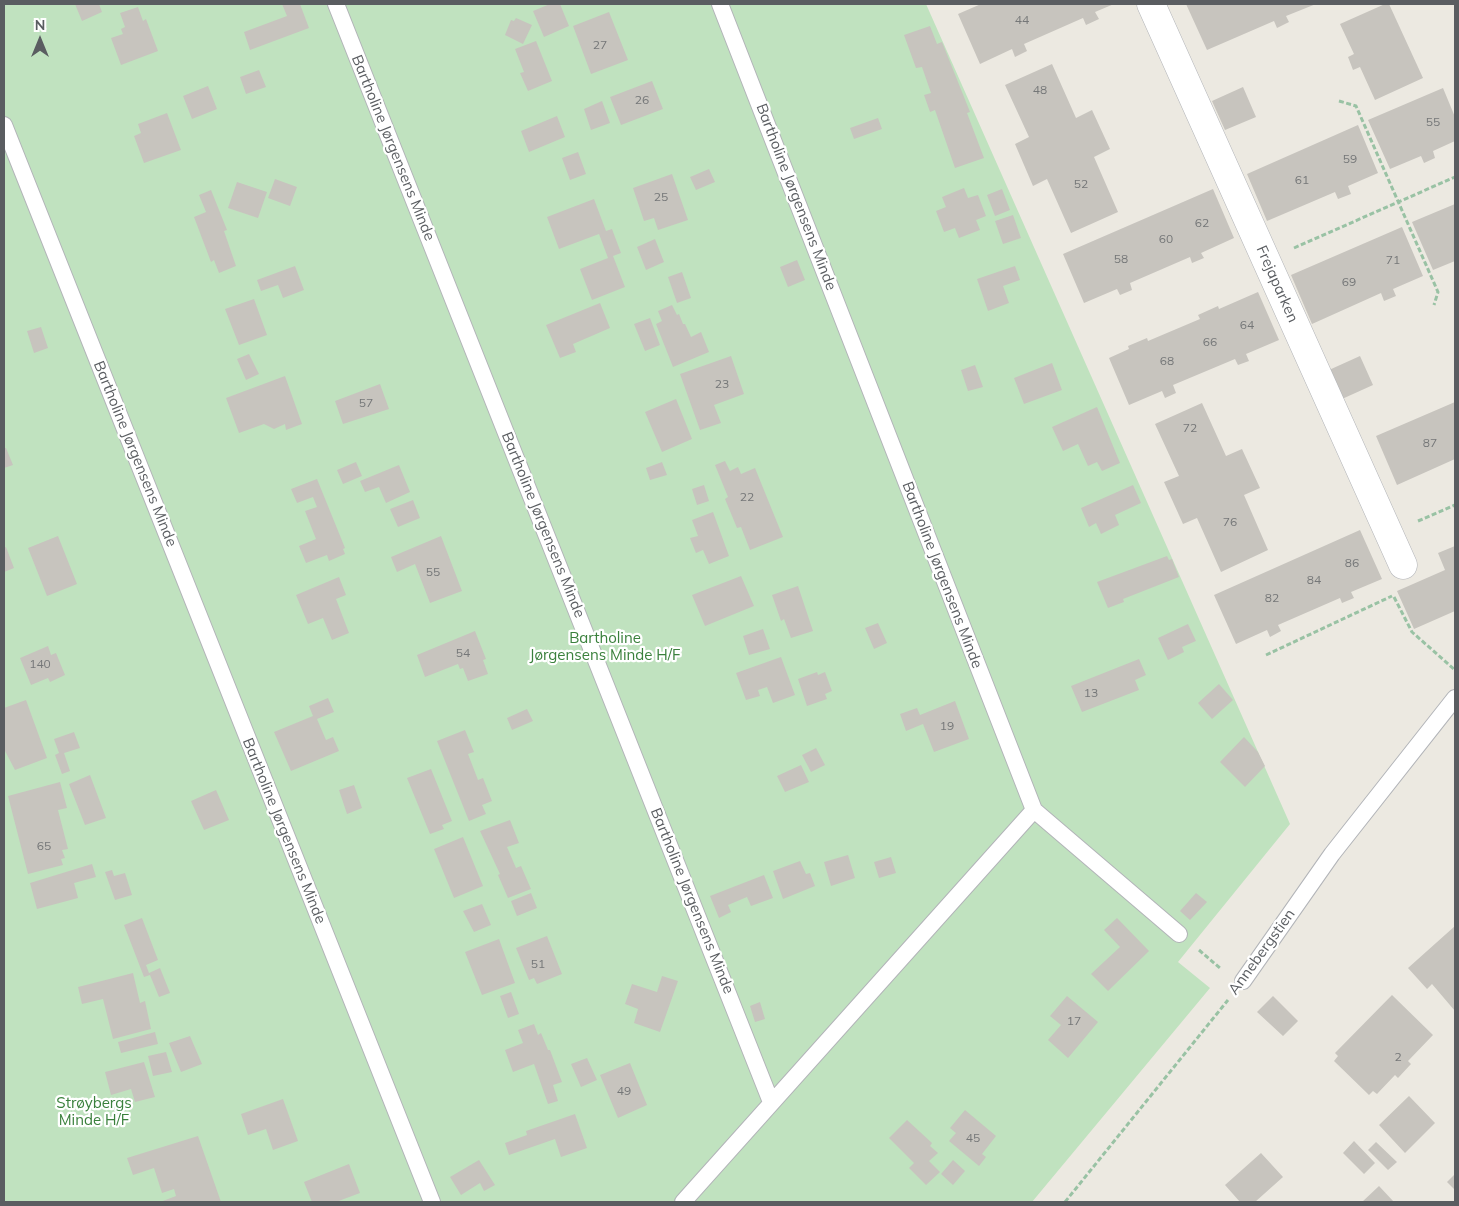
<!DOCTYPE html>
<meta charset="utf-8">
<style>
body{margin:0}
#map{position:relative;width:1459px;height:1206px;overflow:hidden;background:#ece9e1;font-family:Mulish,sans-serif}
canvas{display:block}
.frame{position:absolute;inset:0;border:5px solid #5a5d61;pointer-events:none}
.north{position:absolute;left:15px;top:15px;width:50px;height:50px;-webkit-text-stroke:4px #fff;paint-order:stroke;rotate:0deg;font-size:14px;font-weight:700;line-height:20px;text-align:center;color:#5a5d61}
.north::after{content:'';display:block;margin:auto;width:18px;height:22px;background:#5a5d61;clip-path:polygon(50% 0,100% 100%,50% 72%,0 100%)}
</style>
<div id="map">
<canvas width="1459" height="1206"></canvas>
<div class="frame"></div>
<div class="north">N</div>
</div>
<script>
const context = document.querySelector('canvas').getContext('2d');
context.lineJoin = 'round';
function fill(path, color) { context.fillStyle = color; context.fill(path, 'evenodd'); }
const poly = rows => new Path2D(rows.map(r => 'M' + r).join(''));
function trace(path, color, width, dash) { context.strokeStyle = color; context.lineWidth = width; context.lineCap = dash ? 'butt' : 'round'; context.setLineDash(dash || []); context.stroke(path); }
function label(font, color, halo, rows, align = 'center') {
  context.font = font + ' Mulish,sans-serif'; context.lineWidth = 4.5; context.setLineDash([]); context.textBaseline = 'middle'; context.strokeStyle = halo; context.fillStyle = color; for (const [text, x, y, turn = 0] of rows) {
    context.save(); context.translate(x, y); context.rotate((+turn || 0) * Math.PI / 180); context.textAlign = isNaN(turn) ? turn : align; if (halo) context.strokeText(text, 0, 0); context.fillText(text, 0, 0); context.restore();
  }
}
fill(poly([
 [4,4,926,4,1290,824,1178,962,1210,988,1032,1202,4,1202]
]), '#c0e2bf');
fill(poly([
 [75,4,99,4,102,12,82,21],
 [282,4,300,4,309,28,250,50,244,32,287,16],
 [550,4,560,4,569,26,544,37,533,11],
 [981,4,1114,4,1095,12,1099,19,1086,25,1083,18,1024,44,1027,51,1015,57,1012,49,980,64,958,14],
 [1186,4,1316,4,1286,16,1289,22,1277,28,1274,21,1207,50],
 [1385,4,1389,4,1423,78,1375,100,1360,67,1353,70,1348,57,1354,54,1340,24],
 [138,7,143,21,146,19,158,51,121,65,111,38,123,34,121,29,125,27,120,13],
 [609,12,628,60,591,74,573,26],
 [516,18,532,25,523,44,505,35,511,20,514,21],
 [930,26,937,44,942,42,970,112,967,113,984,158,955,168,935,110,930,112,924,95,931,93,922,67,916,68,904,35],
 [536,41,552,81,528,91,520,73,524,72,515,49],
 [1052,64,1076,118,1092,110,1110,149,1094,157,1118,212,1071,233,1047,179,1033,186,1015,144,1029,137,1005,85],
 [259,70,266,87,246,94,240,77],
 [652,81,663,109,621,125,610,97],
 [208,86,217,109,192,119,183,96],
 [1243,87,1256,117,1225,130,1212,101],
 [1443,88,1455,117,1455,141,1433,151,1435,158,1424,163,1421,156,1390,169,1368,120],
 [602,101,610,123,591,130,584,109],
 [167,113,181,150,144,163,134,136,141,133,138,124],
 [557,116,565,137,529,152,521,131],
 [878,118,882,129,854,139,850,128],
 [1358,125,1378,173,1348,186,1351,194,1338,199,1335,192,1267,221,1247,174],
 [578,152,586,174,570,180,562,158],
 [709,169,715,182,696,190,690,177],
 [672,174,688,220,658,230,654,218,644,221,633,188],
 [275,179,297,187,290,206,268,198],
 [237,182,267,192,258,218,228,208],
 [964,188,968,198,978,195,986,216,976,220,980,230,959,238,955,228,944,232,936,211,946,207,942,197],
 [1002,189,1010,210,995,216,987,195],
 [1213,189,1234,238,1201,253,1204,258,1192,263,1190,257,1130,283,1132,290,1120,295,1117,289,1084,303,1063,254],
 [211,190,227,230,224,231,236,266,219,273,214,260,211,262,194,217,206,212,199,195],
 [594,199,606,231,612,229,621,253,613,256,625,287,592,300,580,269,608,258,599,234,559,249,547,217],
 [1455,204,1455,261,1433,270,1412,222],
 [1013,215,1021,238,1003,244,995,221],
 [1402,227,1423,276,1393,289,1396,296,1384,301,1381,293,1312,324,1291,275],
 [655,239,664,262,646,270,637,247],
 [797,260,805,280,788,287,780,267],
 [295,266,304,290,283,298,278,285,261,291,257,280],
 [1015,266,1020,280,1003,286,1009,303,988,311,977,279],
 [682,272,691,298,677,303,668,277],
 [1258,292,1279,340,1246,354,1249,361,1238,365,1235,359,1173,385,1176,393,1165,398,1162,391,1129,405,1109,358,1129,349,1128,346,1147,338,1148,341,1200,319,1198,315,1218,306,1219,309],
 [254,299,267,335,239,345,225,309],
 [600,303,610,328,573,344,576,352,560,358,546,325],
 [672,305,677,315,679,314,683,324,685,324,691,337,701,332,709,352,673,367,656,324,662,321,658,311],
 [650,318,660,345,645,351,634,324],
 [41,327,48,348,34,353,27,331],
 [249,354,259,374,246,380,237,359],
 [731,356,744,394,714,405,721,423,700,430,680,374],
 [1360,356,1373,385,1342,399,1329,370],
 [1052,363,1062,390,1024,404,1014,378],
 [975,365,983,387,968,391,961,370],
 [285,376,302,424,286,430,285,424,274,429,264,424,239,433,226,398],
 [380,384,389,409,343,424,335,401],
 [676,399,692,439,662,452,645,412],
 [1455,402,1455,459,1397,485,1376,436],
 [1202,403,1226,456,1242,449,1260,488,1244,495,1268,550,1221,572,1197,518,1183,524,1164,482,1179,476,1155,424],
 [1097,407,1120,463,1102,471,1097,462,1088,466,1078,444,1063,451,1052,427],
 [4,448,6,448,13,465,4,468],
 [725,461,730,471,738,467,741,474,755,468,783,537,750,550,741,527,737,528,725,499,728,497,715,465],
 [356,462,362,476,343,484,337,470],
 [662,462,667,475,650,480,646,468],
 [399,465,410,492,386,503,379,487,365,492,360,481],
 [317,479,345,548,343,549,345,554,329,561,327,555,306,563,299,546,316,539,305,511,317,507,313,497,297,503,291,489],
 [704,485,709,501,697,505,692,489],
 [1133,485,1141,503,1115,515,1119,525,1101,534,1096,523,1089,527,1081,508],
 [413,500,420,518,398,527,390,509],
 [713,512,729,556,709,564,703,550,696,553,690,538,698,536,692,520],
 [1360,530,1382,579,1351,592,1354,598,1342,603,1340,598,1278,625,1281,631,1270,637,1267,630,1236,644,1214,595],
 [58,536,77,584,47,596,28,548],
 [441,536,462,591,430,603,415,564,397,572,391,557],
 [1455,546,1455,611,1414,629,1397,591,1445,570,1438,553],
 [6,547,14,568,4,572,4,548],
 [1167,556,1169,560,1172,559,1179,577,1123,599,1124,602,1108,608,1097,582],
 [741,576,754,606,705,626,692,595],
 [339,577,346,595,336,599,349,633,332,640,323,618,308,624,296,595],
 [798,586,813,631,791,638,784,619,781,621,772,595],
 [878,623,887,643,874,649,865,628],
 [1188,624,1196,641,1182,647,1184,652,1168,660,1158,638],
 [763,629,770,649,749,655,743,636],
 [475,631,486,659,483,660,488,674,468,681,463,668,460,669,458,664,425,677,417,655],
 [48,646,51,655,56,653,65,675,50,682,48,678,31,685,20,658],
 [781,657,795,695,773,703,767,687,758,690,760,696,746,700,736,673],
 [1139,659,1146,675,1135,680,1139,690,1082,712,1071,686],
 [817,672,818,675,825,672,832,691,825,694,827,699,807,706,798,679],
 [1219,684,1233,700,1212,719,1198,703],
 [328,698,334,712,317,719,326,740,333,737,339,751,291,771,274,732,313,716,309,706],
 [26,700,47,758,15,770,4,749,4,708],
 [955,701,969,739,934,752,923,724,906,731,900,714,917,708,920,715],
 [527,709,533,721,512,730,507,718],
 [465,730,474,752,468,754,478,780,483,778,492,801,482,805,486,814,469,821,437,741],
 [74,732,80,748,64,753,70,771,62,774,55,755,59,753,54,739],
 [1244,737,1258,752,1265,766,1245,787,1220,762],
 [816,748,825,765,811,772,802,755],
 [801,765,809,782,785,792,777,776],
 [431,769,452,821,442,825,444,829,430,834,407,778],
 [90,775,106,818,85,825,69,784],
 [60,782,67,808,58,810,68,849,62,850,65,858,61,859,63,865,28,874,8,796],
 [354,785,362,808,347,814,339,790],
 [216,790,229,820,204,830,191,801],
 [510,820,519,843,507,847,516,868,521,866,531,889,508,898,498,875,500,874,480,831],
 [463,837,483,886,454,898,434,849],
 [848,855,855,878,831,886,824,862],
 [891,857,896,873,879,878,874,862],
 [800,861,806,874,810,873,815,886,783,899,773,871],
 [92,864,96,877,74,883,78,898,37,909,30,883],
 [112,870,114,876,125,873,132,895,115,900,105,872],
 [764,875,773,898,751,906,747,897,728,905,731,912,719,918,710,896],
 [531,893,537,908,517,916,511,901],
 [1196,893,1207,902,1190,920,1180,911],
 [482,904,491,925,474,932,463,911],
 [142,918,158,960,146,965,149,973,160,968,170,993,159,997,150,975,144,977,124,925],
 [1117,918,1149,951,1108,991,1091,974,1120,947,1104,930],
 [1455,926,1455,1011,1432,984,1427,989,1408,968],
 [547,936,562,974,537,984,534,978,529,980,516,948],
 [499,939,515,983,482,995,465,952],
 [133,973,140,1003,145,1001,151,1029,113,1039,103,999,82,1004,78,987],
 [662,976,678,981,660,1032,634,1023,638,1009,625,1004,632,984,657,992],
 [511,992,519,1014,508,1018,500,996],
 [1392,995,1433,1035,1408,1061,1411,1064,1398,1078,1395,1075,1377,1094,1373,1091,1369,1095,1334,1061,1338,1056,1335,1053],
 [1067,996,1098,1022,1068,1058,1048,1040,1061,1025,1050,1016],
 [1273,996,1298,1021,1283,1036,1257,1012],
 [760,1002,765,1019,755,1022,750,1006],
 [534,1024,538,1035,541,1033,548,1050,550,1050,562,1082,553,1085,558,1101,548,1104,534,1064,513,1072,505,1050,523,1043,518,1030],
 [155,1032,158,1044,121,1053,118,1042],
 [190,1036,202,1064,181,1072,169,1043],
 [166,1052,172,1072,153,1076,148,1056],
 [587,1058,597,1080,581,1087,571,1064],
 [144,1062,155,1097,135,1102,131,1089,111,1095,105,1072],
 [630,1063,647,1105,618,1118,600,1075],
 [1409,1096,1435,1123,1405,1153,1379,1125],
 [283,1099,298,1141,273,1150,266,1129,248,1135,241,1114],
 [965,1110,996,1136,982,1154,986,1157,979,1166,949,1141,956,1133,950,1128],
 [575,1114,587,1148,561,1157,555,1139,509,1155,505,1143,527,1135,526,1131],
 [907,1120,932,1143,930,1146,938,1153,929,1161,940,1172,926,1185,909,1168,914,1163,889,1138],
 [198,1136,221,1202,160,1202,176,1196,174,1189,162,1193,154,1168,133,1175,127,1158],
 [1354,1141,1375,1163,1364,1174,1343,1153],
 [1376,1142,1397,1162,1388,1170,1368,1150],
 [1261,1153,1283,1177,1255,1202,1240,1202,1225,1185],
 [479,1160,495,1185,484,1191,480,1183,461,1195,450,1177],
 [953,1160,965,1171,953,1185,941,1174],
 [349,1164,360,1193,336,1202,312,1202,304,1182],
 [1455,1174,1455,1190,1447,1182],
 [1379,1186,1394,1202,1362,1202]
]), '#c7c4be');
const service = poly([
 [336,4,771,1102],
 [4,125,432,1202],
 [1034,810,1179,934],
 [1243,981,1332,854,1455,698],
 [683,1202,1034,810,720,4]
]);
const minor = poly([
 [1151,4,1403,565]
]);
trace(service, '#b2b4b8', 18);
trace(minor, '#b2b4b8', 29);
trace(poly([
 [1339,101,1356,106,1438,292,1434,305],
 [1294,248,1455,177],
 [1418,521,1455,505],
 [1394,597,1412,632,1455,670],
 [1266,655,1392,596],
 [1199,950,1221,969],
 [1065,1202,1228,1000]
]), '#99c2a4', 3, [5, 2.5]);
trace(service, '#fff', 16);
trace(minor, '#fff', 28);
label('12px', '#757778', null, [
 ["44",1022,20],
 ["27",600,45],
 ["48",1040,90],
 ["26",642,100],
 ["55",1433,122],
 ["59",1350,159],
 ["61",1302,180],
 ["52",1081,184],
 ["25",661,197],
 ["62",1202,223],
 ["60",1166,239],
 ["58",1121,259],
 ["71",1393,260],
 ["69",1349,282],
 ["64",1247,325],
 ["66",1210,342],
 ["68",1167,361],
 ["23",722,384],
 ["57",366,403],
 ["72",1190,428],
 ["87",1430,443],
 ["22",747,497],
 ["76",1230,522],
 ["86",1352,563],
 ["55",433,572],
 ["84",1314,580],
 ["82",1272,598],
 ["54",463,653],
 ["140",40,664],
 ["13",1091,693],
 ["19",947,726],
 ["65",44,846],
 ["51",538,964],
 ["17",1074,1021],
 ["2",1398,1057],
 ["49",624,1091],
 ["45",973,1138]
]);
label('15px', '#5a5d61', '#fff', [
 ["Bartholine Jørgensens Minde",393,148,68],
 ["Bartholine Jørgensens Minde",796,197,69],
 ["Frejaparken",1277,284,66],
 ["Bartholine Jørgensens Minde",135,454,68],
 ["Bartholine Jørgensens Minde",543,525,68],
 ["Bartholine Jørgensens Minde",942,575,69],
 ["Bartholine Jørgensens Minde",284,831,68],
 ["Bartholine Jørgensens Minde",692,901,68],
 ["Annebergstien",1262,952,-54]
]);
label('15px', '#3a803c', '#fff', [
 ["Bartholine",605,638],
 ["Jørgensens Minde H/F",605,655],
 ["Strøybergs",94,1103],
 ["Minde H/F",94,1120]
]);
</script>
